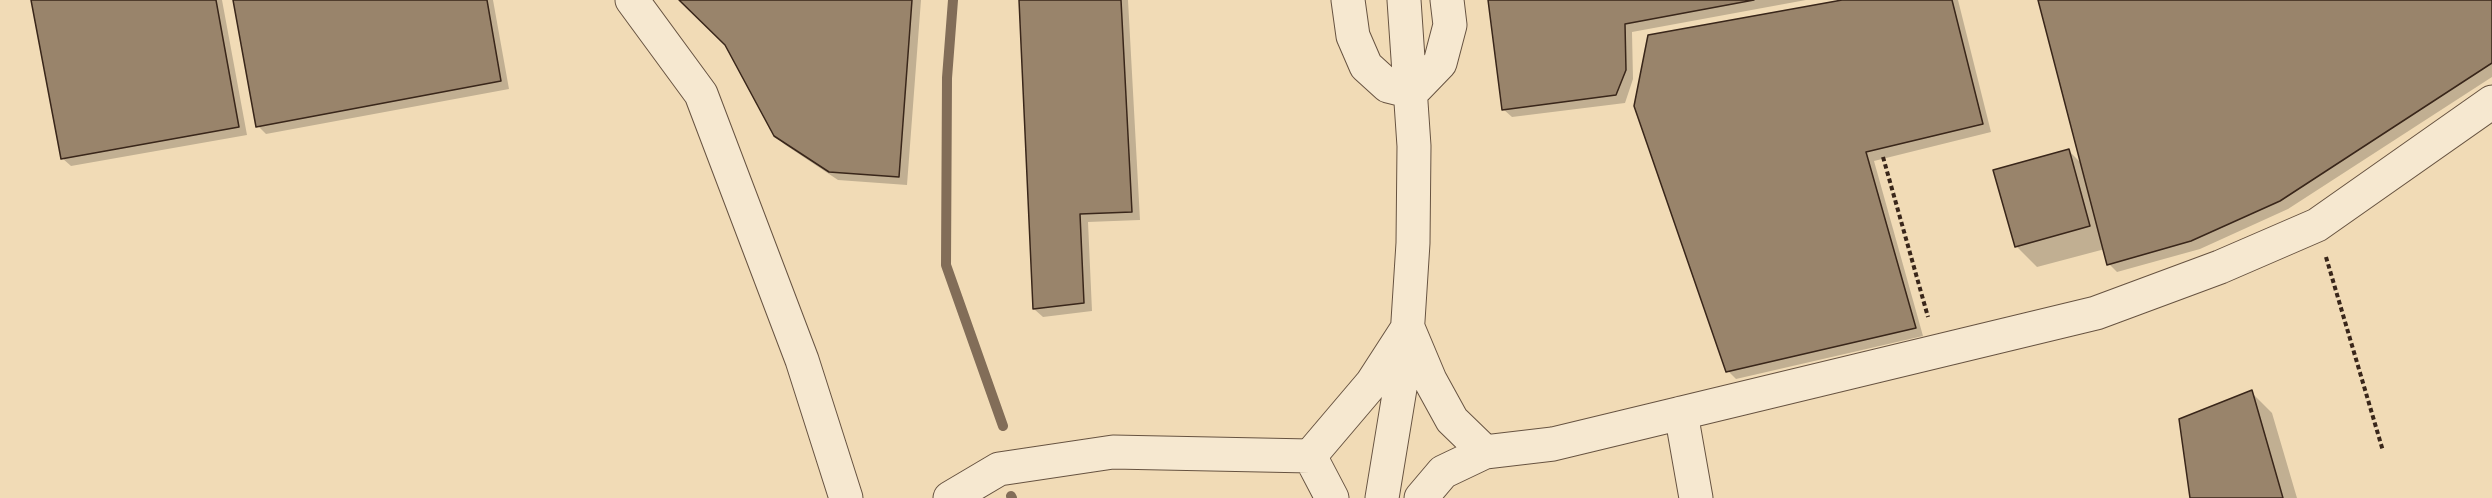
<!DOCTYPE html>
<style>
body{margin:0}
canvas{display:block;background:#f1dbb6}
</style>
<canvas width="2492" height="498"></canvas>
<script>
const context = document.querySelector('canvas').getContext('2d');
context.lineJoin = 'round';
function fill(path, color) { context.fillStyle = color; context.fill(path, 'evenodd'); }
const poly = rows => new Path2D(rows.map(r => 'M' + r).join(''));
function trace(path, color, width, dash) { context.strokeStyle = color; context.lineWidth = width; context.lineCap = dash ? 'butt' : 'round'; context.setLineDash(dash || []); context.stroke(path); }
fill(poly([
 [32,0,222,0,247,135,71,166,62,158],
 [234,0,493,0,509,89,266,134,258,126],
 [681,0,921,0,907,185,838,180,784,144,775,135,726,44],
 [1021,0,1128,0,1140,220,1088,222,1092,311,1043,317,1034,309],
 [1490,0,1806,0,1632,32,1633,79,1625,103,1512,117,1503,109],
 [1850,0,1958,0,1991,132,1874,161,1923,336,1736,379,1728,371],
 [2039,0,2492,0,2492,77,2288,209,2200,249,2117,272,2109,264,2105,249,2037,267,2016,246,2069,151,2083,165],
 [2251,392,2272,413,2297,498,2192,498]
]), '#0003');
trace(poly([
 [953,0,947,78,946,265,1003,426],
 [1011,496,1012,498]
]), '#826d58', 10);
const building = poly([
 [31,0,216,0,239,127,61,159,31,0],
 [233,0,487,0,501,81,256,127,233,0],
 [679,0,912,0,899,177,829,172,774,136,725,45,679,0],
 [1019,0,1121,0,1132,212,1080,214,1084,303,1033,309,1019,0],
 [1488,0,1754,0,1625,24,1626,70,1616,95,1502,110,1488,0],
 [1842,0,1952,0,1983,124,1866,152,1916,328,1726,372,1634,106,1648,35,1842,0],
 [2038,0,2492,0,2492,63,2280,201,2191,241,2107,265,2038,0],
 [2069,149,2090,226,2015,247,1993,170,2069,149],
 [2252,390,2283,498,2190,498,2179,419,2252,390]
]);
fill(building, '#99846b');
trace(building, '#39261a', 1.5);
const minor = poly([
 [632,0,701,94,802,360,846,498],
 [1348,0,1353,36,1366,66,1388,86,1412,92,1440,63,1450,25,1447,0],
 [1409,330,1430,380,1452,420,1485,452],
 [1681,413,1696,498],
 [1310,456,1372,383,1405,332],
 [1310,456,1332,498],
 [950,498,999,469,1113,452,1310,456],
 [1382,498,1406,352,1413,243,1414,146,1404,0],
 [1421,498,1443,472,1485,452,1553,444,2096,313,2220,267,2317,225,2492,102]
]);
trace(minor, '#675341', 35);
trace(poly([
 [1883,157,1928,317],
 [2326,257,2383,451]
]), '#39261a', 4, [4.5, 3]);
trace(minor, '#f6e8d0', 33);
</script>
